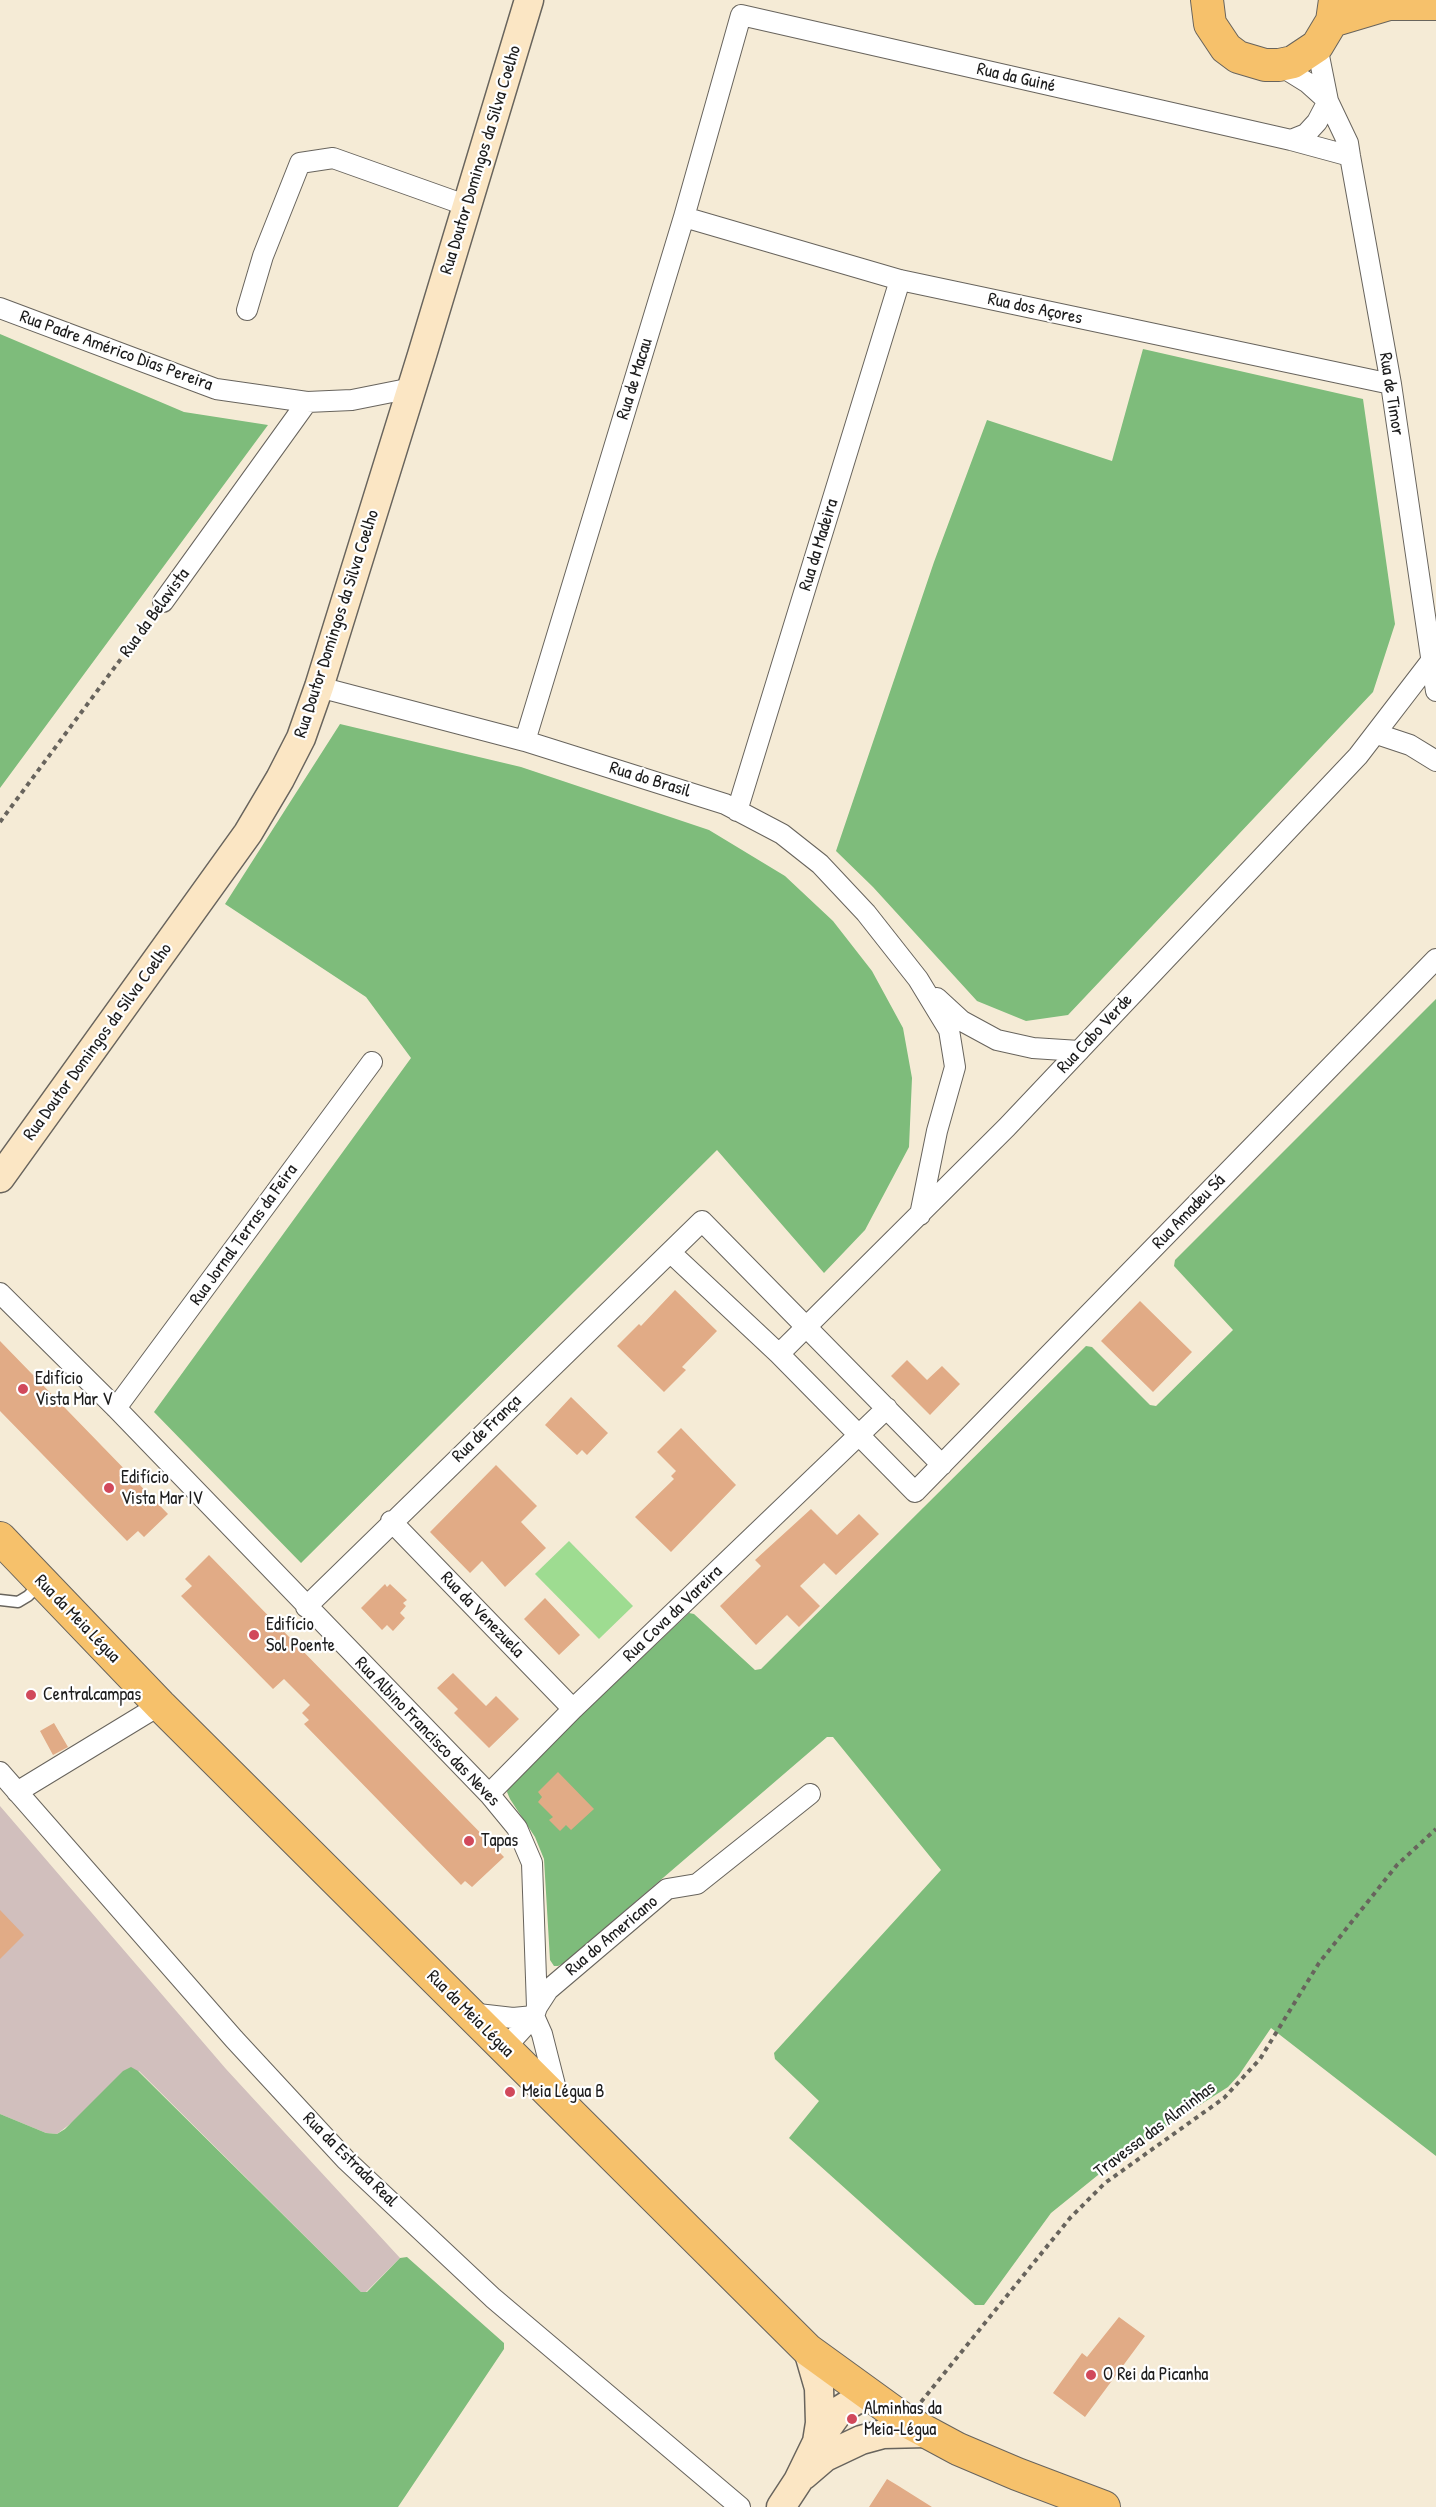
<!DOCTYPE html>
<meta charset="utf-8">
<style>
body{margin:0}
canvas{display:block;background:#f5ebd6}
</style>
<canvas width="1436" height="2507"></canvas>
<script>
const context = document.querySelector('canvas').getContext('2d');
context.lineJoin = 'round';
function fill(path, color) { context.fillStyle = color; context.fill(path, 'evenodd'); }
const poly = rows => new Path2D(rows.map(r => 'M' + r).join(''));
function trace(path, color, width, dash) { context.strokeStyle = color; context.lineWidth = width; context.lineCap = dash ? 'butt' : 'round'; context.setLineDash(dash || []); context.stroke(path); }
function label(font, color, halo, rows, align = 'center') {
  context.font = font + ' "Patrick Hand",sans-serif'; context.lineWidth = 4.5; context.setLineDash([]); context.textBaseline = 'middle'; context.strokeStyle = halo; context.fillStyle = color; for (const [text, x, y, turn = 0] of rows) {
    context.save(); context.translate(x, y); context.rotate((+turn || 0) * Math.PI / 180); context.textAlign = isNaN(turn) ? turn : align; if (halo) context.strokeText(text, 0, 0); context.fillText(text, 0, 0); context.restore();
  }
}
fill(poly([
 [0,1806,226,2069,400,2258,366,2292,361,2292,139,2071,57,2134,46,2133,0,2114]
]), '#d1bfbd');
fill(poly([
 [569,1541,633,1606,599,1639,535,1574]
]), '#9edc91');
fill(poly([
 [0,334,184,412,268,425,0,788],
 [1143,349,1363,399,1395,624,1373,692,1068,1015,1026,1021,977,1001,873,887,836,851,934,562,987,420,1112,461],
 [340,724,521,767,709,830,785,876,833,921,872,971,903,1028,912,1078,909,1147,865,1230,824,1273,717,1150,301,1563,154,1412,411,1058,366,997,225,904],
 [1436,999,1436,2156,1271,2028,1239,2075,1228,2087,1129,2150,1051,2213,984,2305,975,2305,789,2138,819,2101,775,2059,774,2053,941,1870,833,1737,827,1737,564,1963,558,1966,554,1966,550,1960,544,1859,535,1837,510,1799,507,1792,509,1784,689,1613,694,1614,755,1670,761,1669,1086,1346,1092,1347,1150,1405,1156,1406,1233,1330,1174,1266,1175,1260],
 [131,2067,138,2071,361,2292,367,2292,400,2258,407,2257,504,2343,504,2349,398,2507,0,2507,0,2114,46,2133,57,2134,65,2129,123,2071]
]), '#7ebc7b');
fill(poly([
 [675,1290,717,1331,682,1367,686,1370,664,1392,617,1346,639,1324,641,1326],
 [1140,1301,1192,1352,1153,1392,1101,1341],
 [0,1341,168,1514,144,1537,138,1531,127,1541,0,1411],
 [907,1360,927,1380,942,1366,960,1384,930,1415,891,1376],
 [571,1397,608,1433,587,1455,582,1450,577,1455,545,1425],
 [681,1428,736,1485,671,1552,635,1517,674,1479,671,1476,676,1471,657,1452],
 [496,1465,537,1506,521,1522,546,1548,505,1587,482,1561,470,1573,430,1532],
 [811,1509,837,1535,859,1514,879,1534,836,1575,824,1563,800,1586,820,1606,799,1627,787,1615,756,1645,720,1606,761,1566,755,1560],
 [209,1555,504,1857,472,1887,465,1881,461,1885,304,1724,309,1720,302,1713,310,1705,284,1679,273,1689,181,1596,192,1586,185,1579],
 [385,1584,387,1587,390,1584,407,1600,403,1603,406,1606,400,1613,405,1618,393,1631,387,1625,382,1630,361,1608],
 [545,1598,580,1635,559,1655,524,1619],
 [453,1673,486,1706,496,1696,519,1719,489,1748,454,1713,458,1709,437,1688],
 [54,1723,68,1747,53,1755,40,1731],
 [558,1772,594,1809,571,1830,566,1825,560,1831,549,1820,553,1817,538,1802,542,1797,538,1792],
 [0,1910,24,1935,0,1959],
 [1119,2317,1145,2336,1085,2417,1053,2393,1082,2353,1087,2357],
 [887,2479,897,2485,932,2507,869,2507]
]), '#e1ab86');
const lane = poly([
 [0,1600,18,1602,28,1596,41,1583]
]);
const street = poly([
 [1317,46,1328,101,1348,143,1350,156,1391,384,1436,691],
 [1279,65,1308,83,1328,101],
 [1291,140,1306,134,1317,122,1328,101],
 [684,217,900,280,1391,384],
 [0,308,216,389,307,402,352,400,412,388],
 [247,310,263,256,300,163,333,158,468,206],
 [163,602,307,402],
 [319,687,525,741,725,804,782,834,820,864,866,913,918,979,949,1030,955,1067,937,1131,920,1215],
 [1377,734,1410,745,1436,761],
 [525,741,684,217,741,15,1291,140,1350,156],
 [737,811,900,280],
 [937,998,962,1021,997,1040,1033,1048,1079,1051],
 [670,1252,779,1354,915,1492,1436,959],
 [0,1293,116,1408,489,1794,517,1828,532,1863,537,2007,534,2016,504,2049],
 [779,1354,1007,1127,1358,756,1431,661],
 [116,1408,372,1062],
 [391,1521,573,1709],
 [306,1607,702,1221,942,1465],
 [0,1772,234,2039,346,2160,493,2298,740,2507],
 [17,1792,160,1705],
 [489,1794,573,1709,887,1408],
 [537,2007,548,1990,667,1889,697,1884,810,1794],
 [469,2013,513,2018,534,2016],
 [534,2016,542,2034,558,2097]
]);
const secondary = poly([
 [0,1178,248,833,280,779,301,738,319,687,422,355,529,0],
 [808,2350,819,2388,820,2423,817,2442],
 [804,2475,825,2457,861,2440,883,2434,927,2433],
 [781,2507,798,2481,817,2442,840,2410,856,2400,873,2397]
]);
const primary = poly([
 [1207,0,1210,24,1226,48,1238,57,1265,65,1279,65,1293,62,1317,46,1332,21,1335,0],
 [1332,21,1389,4,1436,4],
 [0,1538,160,1705,808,2350,906,2421,958,2449,1017,2474,1104,2507]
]);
trace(lane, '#68645d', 13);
trace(street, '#68645d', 22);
trace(secondary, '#68645d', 31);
trace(primary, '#68645d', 34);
trace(poly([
 [0,822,152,617],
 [921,2402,1070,2218,1105,2183,1224,2098,1260,2059,1319,1963,1397,1865,1436,1829]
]), '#68645d', 4, [4.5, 4.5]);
trace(lane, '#fff', 10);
trace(street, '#fff', 20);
trace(secondary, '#fbe6c4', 28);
trace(primary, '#f6c16b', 32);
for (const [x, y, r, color] of [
 [23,1389,6,"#d1495b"],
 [109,1488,6,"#d1495b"],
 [254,1635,6,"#d1495b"],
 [31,1695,6,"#d1495b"],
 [469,1841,6,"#d1495b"],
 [510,2092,6,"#d1495b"],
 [1091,2375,6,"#d1495b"],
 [852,2419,6,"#d1495b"]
]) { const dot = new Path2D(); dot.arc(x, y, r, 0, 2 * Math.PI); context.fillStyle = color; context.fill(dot); trace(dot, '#fff', 2); }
label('18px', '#1c1c1c', '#fff', [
 ["Rua da Guiné",1016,78,13],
 ["Rua Doutor Domingos da Silva Coelho",481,160,-73],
 ["Rua dos Açores",1035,309,12],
 ["Rua Padre Américo Dias Pereira",116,351,20],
 ["Rua de Macau",635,379,-73],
 ["Rua de Timor",1391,394,81],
 ["Rua da Madeira",819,545,-73],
 ["Rua da Belavista",155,613,-54],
 ["Rua Doutor Domingos da Silva Coelho",337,624,-72],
 ["Rua do Brasil",650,780,17],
 ["Rua Cabo Verde",1095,1034,-47],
 ["Rua Doutor Domingos da Silva Coelho",98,1042,-54],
 ["Rua Amadeu Sá",1189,1212,-46],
 ["Rua Jornal Terras da Feira",244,1235,-54],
 ["Rua de França",487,1429,-44],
 ["Rua Cova da Vareira",673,1614,-44],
 ["Rua da Venezuela",482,1615,46],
 ["Rua da Meia Légua",77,1619,46],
 ["Rua Albino Francisco das Neves",427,1732,46],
 ["Rua do Americano",612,1936,-40],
 ["Rua da Meia Légua",470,2014,45],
 ["Travessa das Alminhas",1155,2130,-37],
 ["Rua da Estrada Real",350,2160,45]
]);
label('18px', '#1c1c1c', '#fff', [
 ["Edifício",35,1379],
 ["Vista Mar V",35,1400],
 ["Edifício",121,1478],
 ["Vista Mar IV",121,1499],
 ["Edifício",266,1625],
 ["Sol Poente",266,1646],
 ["Centralcampas",43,1695],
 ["Tapas",481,1841],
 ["Meia Légua B",522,2092],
 ["O Rei da Picanha",1103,2375],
 ["Alminhas da",864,2409],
 ["Meia-Légua",864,2430]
], 'left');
</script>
